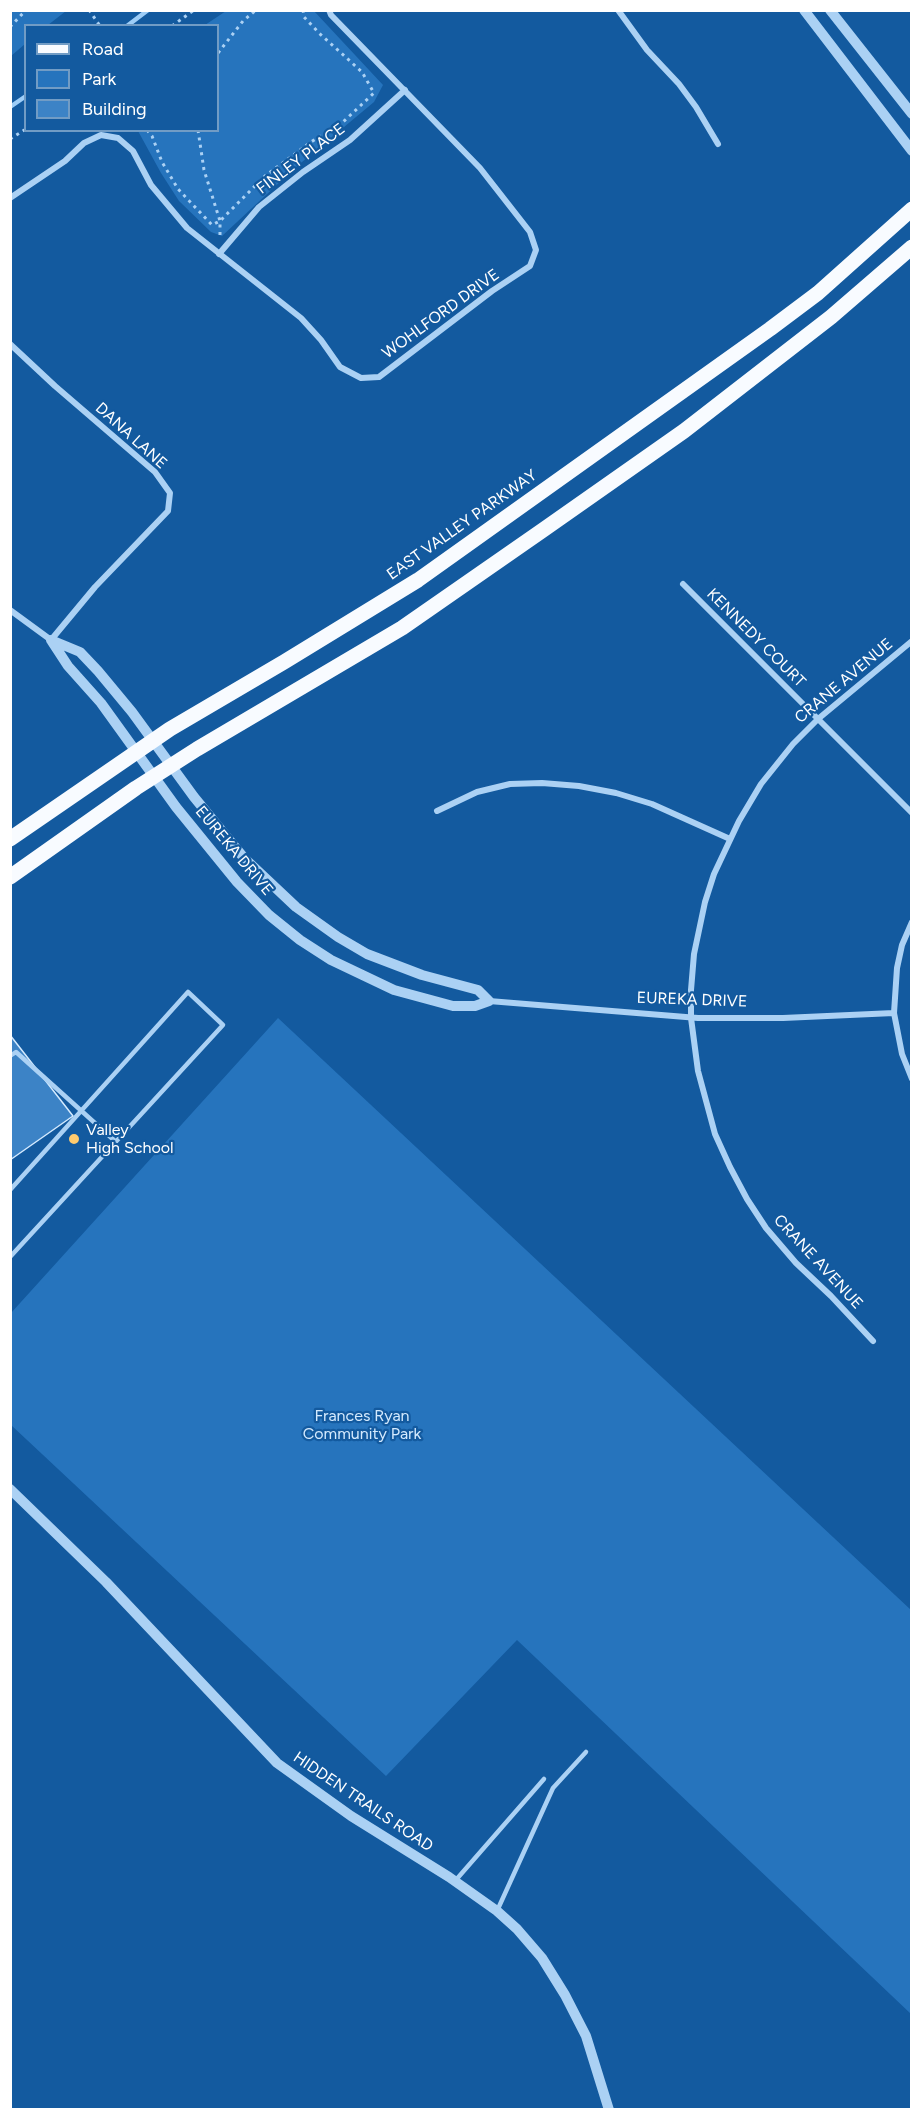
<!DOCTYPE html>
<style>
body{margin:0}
#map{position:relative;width:922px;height:2120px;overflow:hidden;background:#135a9f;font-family:Figtree,sans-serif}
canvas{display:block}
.frame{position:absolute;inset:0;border:12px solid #fff;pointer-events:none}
.legend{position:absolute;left:24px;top:24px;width:195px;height:108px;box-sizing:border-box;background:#135a9f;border:2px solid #719cc5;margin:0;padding:8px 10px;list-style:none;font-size:18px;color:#fff}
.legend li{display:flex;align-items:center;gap:12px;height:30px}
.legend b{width:30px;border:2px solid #719cc5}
</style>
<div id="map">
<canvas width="922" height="2120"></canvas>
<div class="frame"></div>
<ul class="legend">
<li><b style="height:8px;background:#f8fbff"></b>Road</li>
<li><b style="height:16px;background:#2674bd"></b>Park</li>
<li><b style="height:16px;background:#3c83c6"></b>Building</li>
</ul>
</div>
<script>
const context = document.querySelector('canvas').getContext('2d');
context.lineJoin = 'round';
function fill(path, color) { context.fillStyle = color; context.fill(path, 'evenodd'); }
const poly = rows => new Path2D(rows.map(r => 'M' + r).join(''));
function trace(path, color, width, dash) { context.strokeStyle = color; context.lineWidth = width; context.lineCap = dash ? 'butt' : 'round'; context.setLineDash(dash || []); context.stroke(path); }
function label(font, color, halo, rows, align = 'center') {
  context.font = font + ' Figtree,sans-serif'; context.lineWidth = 4.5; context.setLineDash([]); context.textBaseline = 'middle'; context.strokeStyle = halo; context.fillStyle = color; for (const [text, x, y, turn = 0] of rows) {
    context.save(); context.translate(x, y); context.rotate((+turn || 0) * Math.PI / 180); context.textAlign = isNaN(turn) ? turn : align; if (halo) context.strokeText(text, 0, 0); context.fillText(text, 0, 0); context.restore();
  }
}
fill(poly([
 [11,10,66,10,66,11,48,25,26,26,25,44,11,56],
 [226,11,314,11,383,85,374,102,296,167,222,236,211,232,179,201,161,173,138,131,218,130,218,26,205,25],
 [278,1018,911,1610,911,2014,517,1640,386,1776,11,1425,11,1313]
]), '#2674bd');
trace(poly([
 [127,26,148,10],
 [10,107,26,96]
]), '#9dcdf7', 4.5);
const building = poly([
 [10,1035,73,1116,10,1160,10,1035]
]);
fill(building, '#3c83c6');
trace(building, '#d4eafe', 1.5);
trace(poly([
 [89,10,100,26],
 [172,26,194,10],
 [10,27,26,10],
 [218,53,243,21,256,10],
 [147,130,152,136,162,162,178,189,212,225,220,221,265,176,311,142,343,122,374,93,362,72,319,33,304,17,303,10],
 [198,130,204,170,220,221,220,238],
 [10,139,26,129]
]), '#abd1f4', 3, [3, 4.5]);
trace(poly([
 [10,1056,16,1052,116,1142],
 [10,1190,188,992,223,1025,10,1257],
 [455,1881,544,1779],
 [497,1911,553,1788,586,1752]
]), '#abd1f4', 4.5);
trace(poly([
 [618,10,647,50,679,84,696,107,718,144],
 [10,198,65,161,84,143,101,135,118,138,133,151,151,185,187,228,301,318,321,340,340,367,361,378,379,377,492,291,530,266,536,250,530,232,480,168,331,15,329,10],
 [219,254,259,207,303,172,350,140,405,90],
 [10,344,55,386,155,472,170,493,168,511,95,587,51,640,10,610],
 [683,584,912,813],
 [437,811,477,792,510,784,542,783,579,786,616,793,652,804,730,839],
 [912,922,902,945,897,968,894,1013,902,1054,912,1079],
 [489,1001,698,1018,783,1018,894,1013],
 [873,1341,831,1296,796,1263,766,1228,747,1199,730,1167,715,1134,698,1071,691,1018,691,990,694,954,705,902,714,874,739,821,761,784,793,744,818,719,912,641]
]), '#abd1f4', 6);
trace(poly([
 [804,10,912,151],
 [830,10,912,114],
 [51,640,80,652,98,671,132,712,194,797,244,858,296,907,338,937,367,954,422,975,478,990,489,1001,475,1006,453,1006,394,990,331,960,300,940,269,915,237,882,176,807,101,703,68,666,51,640],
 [10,1489,106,1582,277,1763,351,1816,449,1877,497,1911,517,1929,542,1958,565,1995,586,2036,609,2110]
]), '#abd1f4', 10);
trace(poly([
 [10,839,170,729,284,662,418,580,770,329,818,293,912,209],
 [10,877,136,788,197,749,402,628,543,530,684,431,831,317,912,247]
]), '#f8fbff', 15);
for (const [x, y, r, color] of [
 [74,1139,6,"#ffcb6e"]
]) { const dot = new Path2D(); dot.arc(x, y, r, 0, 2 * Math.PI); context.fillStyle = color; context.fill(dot); trace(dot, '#135a9f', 2); }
label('16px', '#fff', '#135a9f', [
 ["FINLEY PLACE",301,159,-37],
 ["WOHLFORD DRIVE",441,314,-36],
 ["DANA LANE",131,436,42],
 ["EAST VALLEY PARKWAY",462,525,-35],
 ["KENNEDY COURT",756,638,45],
 ["CRANE AVENUE",844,681,-40],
 ["EUREKA DRIVE",234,851,50],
 ["EUREKA DRIVE",692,1000,2],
 ["CRANE AVENUE",818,1262,47],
 ["HIDDEN TRAILS ROAD",363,1802,34]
]);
label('16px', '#fff', '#135a9f', [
 ["Valley",86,1130],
 ["High School",86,1148]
], 'left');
label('16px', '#d4eafe', '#135a9f', [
 ["Frances Ryan",362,1416],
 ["Community Park",362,1434]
]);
</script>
